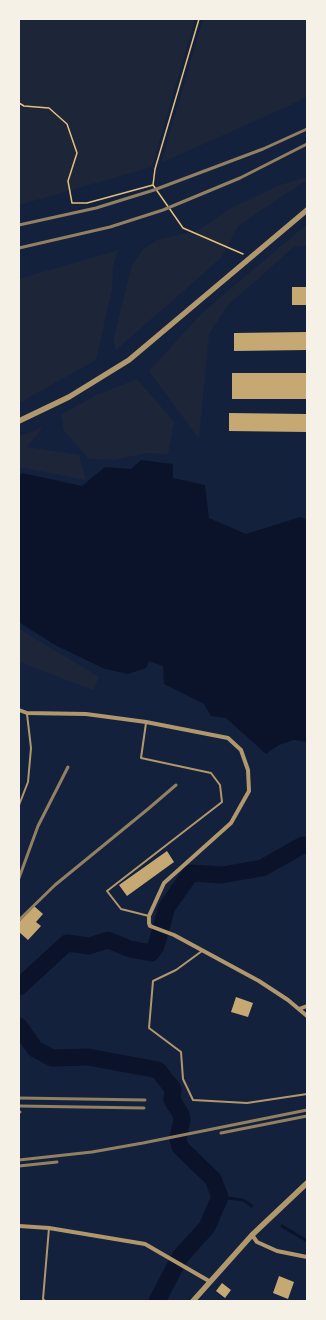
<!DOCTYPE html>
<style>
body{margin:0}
#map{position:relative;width:326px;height:1320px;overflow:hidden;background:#14213d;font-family:"Alegreya Sans",sans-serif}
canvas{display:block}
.frame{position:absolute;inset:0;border:20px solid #f6f1e7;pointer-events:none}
</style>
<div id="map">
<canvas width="326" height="1320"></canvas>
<div class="frame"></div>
</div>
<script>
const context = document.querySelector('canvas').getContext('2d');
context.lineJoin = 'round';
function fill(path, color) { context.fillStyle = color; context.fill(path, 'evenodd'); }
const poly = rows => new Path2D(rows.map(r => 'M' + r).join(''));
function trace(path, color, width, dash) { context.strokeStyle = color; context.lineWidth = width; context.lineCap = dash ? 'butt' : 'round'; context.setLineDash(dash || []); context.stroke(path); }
fill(poly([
 [19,19,195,19,152,167,19,205],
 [203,19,307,19,307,96,295,103,161,163],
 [307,177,307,180,238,226,222,257,116,350,113,341,132,265,143,249,157,240,197,231,231,208,280,185],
 [307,224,307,246,295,246,228,305,209,334,199,439,149,371,202,313],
 [118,250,113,268,112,289,96,360,19,403,19,279],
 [137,379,174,422,168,454,146,453,115,460,89,459,64,431,61,415,94,396],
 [43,427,27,447,79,455,86,480,19,467,19,436],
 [19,629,99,677,93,690,19,662]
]), '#1d2539');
fill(poly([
 [141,460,173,464,173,478,205,485,209,518,246,534,300,517,307,520,307,742,294,740,279,745,266,754,226,718,211,716,204,704,164,684,163,666,149,661,146,668,128,674,105,669,55,645,19,622,19,476,22,473,82,486,105,467,131,469]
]), '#0b132b');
trace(poly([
 [220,1197,243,1200,252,1206],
 [282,1226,307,1241]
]), '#0b132b', 3);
trace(poly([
 [19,987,67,943,89,946,108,940,130,949,151,953,156,946,167,907,191,873,222,875,262,868,303,845,307,846],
 [19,1026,35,1049,52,1058,88,1057,158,1070,173,1089,172,1100,181,1114,182,1119,178,1139,180,1147,213,1179,220,1197,207,1227,180,1257,157,1301]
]), '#0b132b', 17);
fill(poly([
 [292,287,307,287,307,305,292,305],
 [307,332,307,350,234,351,234,333],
 [232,373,307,373,307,399,232,399],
 [229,413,307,414,307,432,229,431],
 [167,851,174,862,127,896,119,885],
 [34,906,43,914,36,922,41,926,28,940,19,932,19,922],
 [236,997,253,1003,248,1017,231,1012],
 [279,1276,294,1282,288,1299,273,1293],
 [222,1283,231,1290,225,1298,216,1291]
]), '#c6a872');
trace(poly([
 [199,19,155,169,153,185,183,228,243,254],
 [19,103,24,106,49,108,67,124,77,153,68,181,72,203,87,203,153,185]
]), '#e5c07b', 1.5);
trace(poly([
 [146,723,141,758,211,773,220,785,222,802,107,891,121,909,149,916],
 [19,805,28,782,31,748,27,714],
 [202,951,176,970,153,981,149,1028,181,1052,183,1079,193,1100,247,1103,307,1094],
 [45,1301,43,1299,49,1228]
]), '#b1986c', 2);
trace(poly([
 [19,710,27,713,86,714,146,722,228,738,241,750,248,770,249,791,231,823,164,883,149,916,149,923,150,926,174,935,259,981,288,1000,307,1016],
 [299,1009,307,1006],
 [19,1226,49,1228,145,1244,209,1281],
 [252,1235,257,1242,277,1251,307,1257]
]), '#b1986c', 4);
trace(poly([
 [19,421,69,397,129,360,307,210],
 [193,1301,252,1235,307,1183]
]), '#b1986c', 5.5);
trace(poly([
 [19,225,96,208,154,190,263,149,307,129],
 [19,248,110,227,163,210,240,178,307,144],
 [19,878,38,826,68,767],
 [19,920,55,885,148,809,176,785],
 [19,1098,145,1100],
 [19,1106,144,1108],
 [19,1112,20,1112],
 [221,1133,307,1116],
 [19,1160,92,1152,143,1143,307,1110],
 [19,1166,57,1162]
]), '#918062', 3);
</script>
